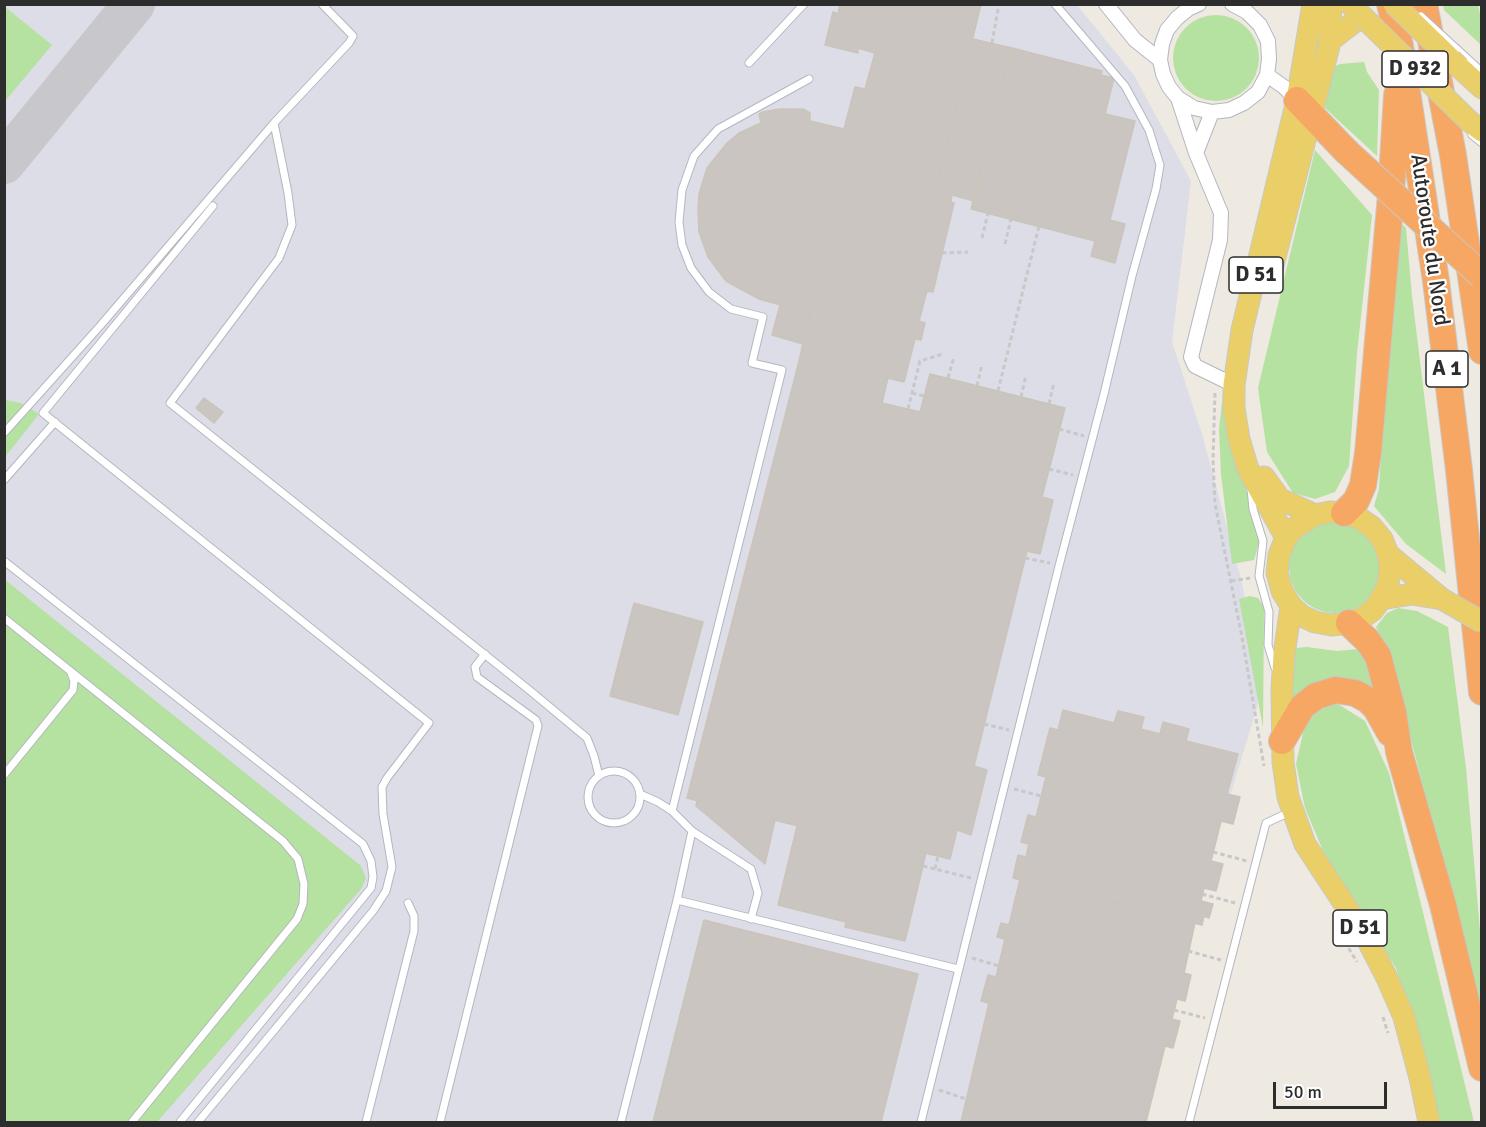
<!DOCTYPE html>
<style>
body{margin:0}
#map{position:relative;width:1486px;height:1127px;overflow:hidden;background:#eee9e1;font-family:Signika,sans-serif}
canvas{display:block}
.frame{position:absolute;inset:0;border:6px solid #2d2d2d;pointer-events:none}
.scale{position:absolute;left:1273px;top:1082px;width:114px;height:27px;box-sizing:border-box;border:3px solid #2d2d2d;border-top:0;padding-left:8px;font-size:18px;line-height:21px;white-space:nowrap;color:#2d2d2d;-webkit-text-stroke:4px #fff;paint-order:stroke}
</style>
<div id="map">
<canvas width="1486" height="1127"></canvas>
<div class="frame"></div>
<div class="scale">50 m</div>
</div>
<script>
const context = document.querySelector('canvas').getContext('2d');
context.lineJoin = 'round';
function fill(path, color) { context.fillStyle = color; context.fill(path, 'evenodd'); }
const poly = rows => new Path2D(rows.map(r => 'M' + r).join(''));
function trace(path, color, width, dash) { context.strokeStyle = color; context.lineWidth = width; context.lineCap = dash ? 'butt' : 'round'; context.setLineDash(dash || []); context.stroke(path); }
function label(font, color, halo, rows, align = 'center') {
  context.font = font + ' Signika,sans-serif'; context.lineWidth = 4.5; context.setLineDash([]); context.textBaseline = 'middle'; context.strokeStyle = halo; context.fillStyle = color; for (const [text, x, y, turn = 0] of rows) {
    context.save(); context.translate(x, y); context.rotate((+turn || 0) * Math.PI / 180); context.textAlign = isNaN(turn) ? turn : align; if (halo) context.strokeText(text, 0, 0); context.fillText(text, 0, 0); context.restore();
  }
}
fill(poly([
 [5,5,1077,5,1134,75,1191,181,1172,342,1202,434,1242,583,1262,691,1144,1078,1144,1122,5,1122]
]), '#dcdde7');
fill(poly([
 [1443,5,1478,5,1481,18,1481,45,1444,10],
 [5,7,52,45,5,101,4,101],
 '1173 58a43 43 0 1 1 86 0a43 43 0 1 1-86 0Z',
 [1364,62,1367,72,1379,90,1377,156,1325,108,1331,68,1340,64],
 [1315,150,1372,215,1357,353,1349,466,1335,492,1315,499,1293,493,1267,452,1258,388],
 [1398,220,1406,228,1412,296,1446,574,1406,544,1374,506,1379,489,1391,284],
 [1223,393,1243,479,1261,536,1254,560,1232,564,1221,474,1219,429],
 [5,400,21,403,39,414,5,457],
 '1289 567a46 46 0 1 1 92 0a46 46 0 1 1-92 0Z',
 [4,579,361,866,366,878,361,889,157,1122,5,1122],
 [1250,596,1258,598,1264,607,1263,727,1239,599],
 [1398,608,1417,611,1448,627,1466,768,1481,943,1481,1037,1459,923,1388,652,1376,627,1387,613],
 [1307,647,1337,651,1359,649,1381,683,1371,695,1291,703,1292,662,1296,648],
 [1338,704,1365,721,1389,773,1474,1122,1438,1122,1424,1058,1396,968,1324,853,1305,808,1296,764,1305,724,1320,709]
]), '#b5e1a1');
trace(poly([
 [4,163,134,4]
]), '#c8c8cc', 42);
const building = poly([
 [840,4,887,4,875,53,858,48,858,53,825,45,833,12,838,14,840,4],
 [887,4,981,4,962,83,873,60,887,4],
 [973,39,1012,48,974,201,952,195,951,202,933,198,973,39],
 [1012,48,1102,71,1101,75,1114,78,1105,114,1135,121,1110,220,1125,224,1115,263,1091,256,1095,241,971,209,1012,48],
 [873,60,962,83,933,198,954,203,933,292,927,291,919,321,925,323,921,340,915,339,904,382,888,378,886,386,798,365,810,313,759,299,726,281,708,257,699,232,698,210,699,194,707,168,727,143,739,133,761,123,759,114,762,112,780,109,803,109,810,113,810,121,844,129,855,87,865,89,873,60],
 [780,305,810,313,803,344,772,335,780,305],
 [798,365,886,386,882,403,920,412,930,374,1065,408,1042,497,1053,500,1040,554,1027,551,974,766,987,770,971,835,957,830,950,859,819,828,818,831,687,798,798,365],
 [204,398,223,412,214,423,196,408,204,398],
 [634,603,703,622,678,715,610,696,634,603],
 [1063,710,1114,723,1118,711,1144,717,1141,729,1160,734,1163,722,1189,729,1186,741,1238,754,1227,794,1240,797,1233,824,1221,821,1211,861,1223,864,1216,891,1204,888,1201,901,1213,904,1209,918,1204,916,1202,925,1013,878,1018,855,1026,857,1029,844,1021,842,1028,815,1036,817,1046,777,1038,775,1050,728,1058,730,1063,710],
 [697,800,775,820,765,864,696,806,697,800],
 [797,826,818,831,819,828,926,853,905,941,845,927,846,922,778,905,797,826],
 [1020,879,1195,923,1184,973,1191,975,1185,1001,1177,999,1172,1019,1180,1021,1173,1048,1165,1046,1146,1122,961,1122,989,1003,981,1001,988,975,996,977,1005,939,997,937,1001,923,1009,925,1020,879],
 [704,920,918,974,881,1122,653,1122,704,920]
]);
fill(building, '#cac5c0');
trace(building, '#cac4ba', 1.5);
const lane = poly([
 [322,4,353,36,349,43,274,123,288,193,292,225,279,258,170,403,528,689,587,738,594,756,599,776],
 [1457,49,1482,72],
 [749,63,804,4],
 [1472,135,1482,143],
 [4,433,100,326,274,123],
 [4,480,55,422],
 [1251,489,1253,509,1263,541,1259,576,1269,612,1268,645,1275,668],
 [4,561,363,844,371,861,373,877,371,888,180,1122],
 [4,618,283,841,298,859,304,884,303,904,297,919,132,1122],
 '588 797a26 26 0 1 1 52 0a26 26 0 1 1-52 0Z',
 [4,775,73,690,74,681,71,673],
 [640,794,658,802,672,811,692,831,751,869,758,893,751,919],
 [672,811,782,370,752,363,763,317,731,309,709,292,691,268,682,245,679,222,682,190,694,156,718,129,809,79],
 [692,831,677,900,958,969],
 [198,1122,373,911,386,891,392,867,383,814,382,787,387,778,429,723,43,413,213,206],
 [366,1122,414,931,414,916,408,903],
 [440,1122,538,726,536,720,477,677,475,667,485,654],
 [621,1122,677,900],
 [921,1122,1059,566,1104,394,1132,276,1156,189,1160,165,1149,130,1125,86,1055,4],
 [1189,1122,1266,823,1290,812]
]);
const street = poly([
 [1106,4,1135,40,1160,60],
 [1199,4,1188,9,1177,18,1167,30,1162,44,1160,60,1163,74,1169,87,1178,98,1194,108,1212,112,1229,110,1244,103,1258,92,1267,75,1269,59,1268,41,1260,25,1247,12,1232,4],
 [1267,75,1284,87,1297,100],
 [1178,98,1196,153,1212,112],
 [1196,153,1221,213,1220,240,1191,357,1195,366,1234,385]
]);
const primary = poly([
 [1331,40,1362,16,1350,4],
 [1459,67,1482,88],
 [1469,121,1482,131],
 [1272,269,1329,46,1331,4],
 [1264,477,1280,499,1315,515],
 [1286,538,1248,469,1239,439,1234,408,1234,385,1242,330,1297,100,1313,4],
 [1388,554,1442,599],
 [1381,599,1412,594,1442,599],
 [1291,606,1302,616,1315,622,1332,625,1349,623,1362,618,1373,610,1381,599,1388,585,1390,569,1388,554,1382,539,1372,527,1359,518,1344,513,1330,512,1315,515,1294,528,1286,538,1279,555,1277,573,1282,591,1291,606,1284,655,1282,689,1283,762,1288,797,1305,844,1366,937,1387,978,1404,1017,1420,1078,1429,1122]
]);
const highway = poly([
 [1390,4,1400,46,1436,281,1459,470,1482,692],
 [1424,4,1453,155,1482,351],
 [1297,100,1346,151],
 [1344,513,1356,501,1363,485,1368,453,1391,195,1397,95],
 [1349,623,1367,640,1378,656,1393,712,1399,752,1443,905,1482,1068],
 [1282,741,1302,707,1316,696,1336,690,1355,693,1368,700,1376,708,1390,733]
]);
trace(lane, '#b4b6c0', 9);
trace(street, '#b4b6c0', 16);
trace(primary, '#c8c8c8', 23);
trace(highway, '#c8c8c8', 28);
trace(poly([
 [992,43,999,4],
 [982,238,988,213],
 [1005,244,1011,219],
 [942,253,968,252],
 [948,378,954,357],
 [977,386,982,364],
 [998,391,1039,226],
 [912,393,924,396],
 [1215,393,1213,459,1215,504,1242,637,1264,766],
 [1021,397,1026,375],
 [1049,404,1054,382],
 [908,409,920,361,943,354],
 [1059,429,1084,436],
 [1049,469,1073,475],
 [1025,558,1050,563],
 [1231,581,1250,578],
 [984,724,1009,730],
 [1014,789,1041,796],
 [1213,852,1247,861],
 [923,866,971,878],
 [935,869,938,856],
 [1202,894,1235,903],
 [1337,929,1357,962],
 [1188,951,1221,960],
 [972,958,999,966],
 [1174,1010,1205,1018],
 [1383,1017,1388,1033],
 [939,1090,966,1099]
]), '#c8c8c8', 3, [4.5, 3]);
trace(lane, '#fff', 7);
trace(street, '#fff', 14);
trace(primary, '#eacf69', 21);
trace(highway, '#f6a763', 26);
const laneBridge = poly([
 [1421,16,1457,49]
]);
const primaryBridge = poly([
 [1394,4,1459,67],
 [1362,16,1469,121],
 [1442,599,1482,622]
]);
const highwayBridge = poly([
 [1346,151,1482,276]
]);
trace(laneBridge, '#b4b6c0', 9, []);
trace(primaryBridge, '#c8c8c8', 23, []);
trace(highwayBridge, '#c8c8c8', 28, []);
trace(laneBridge, '#fff', 7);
trace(primaryBridge, '#eacf69', 21);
trace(highwayBridge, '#f6a763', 26);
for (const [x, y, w] of [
 [1415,69,66],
 [1256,275,54],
 [1447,369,42],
 [1360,928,54]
]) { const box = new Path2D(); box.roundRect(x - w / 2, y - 18, w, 36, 4.5); context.fillStyle = '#fff'; context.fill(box); trace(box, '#2d2d2d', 1.5); }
label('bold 21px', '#2d2d2d', null, [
 ["D 932",1415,69],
 ["D 51",1256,275],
 ["A 1",1447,369],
 ["D 51",1360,928]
]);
label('22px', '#2d2d2d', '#fff', [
 ["Autoroute du Nord",1429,240,82]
]);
</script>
